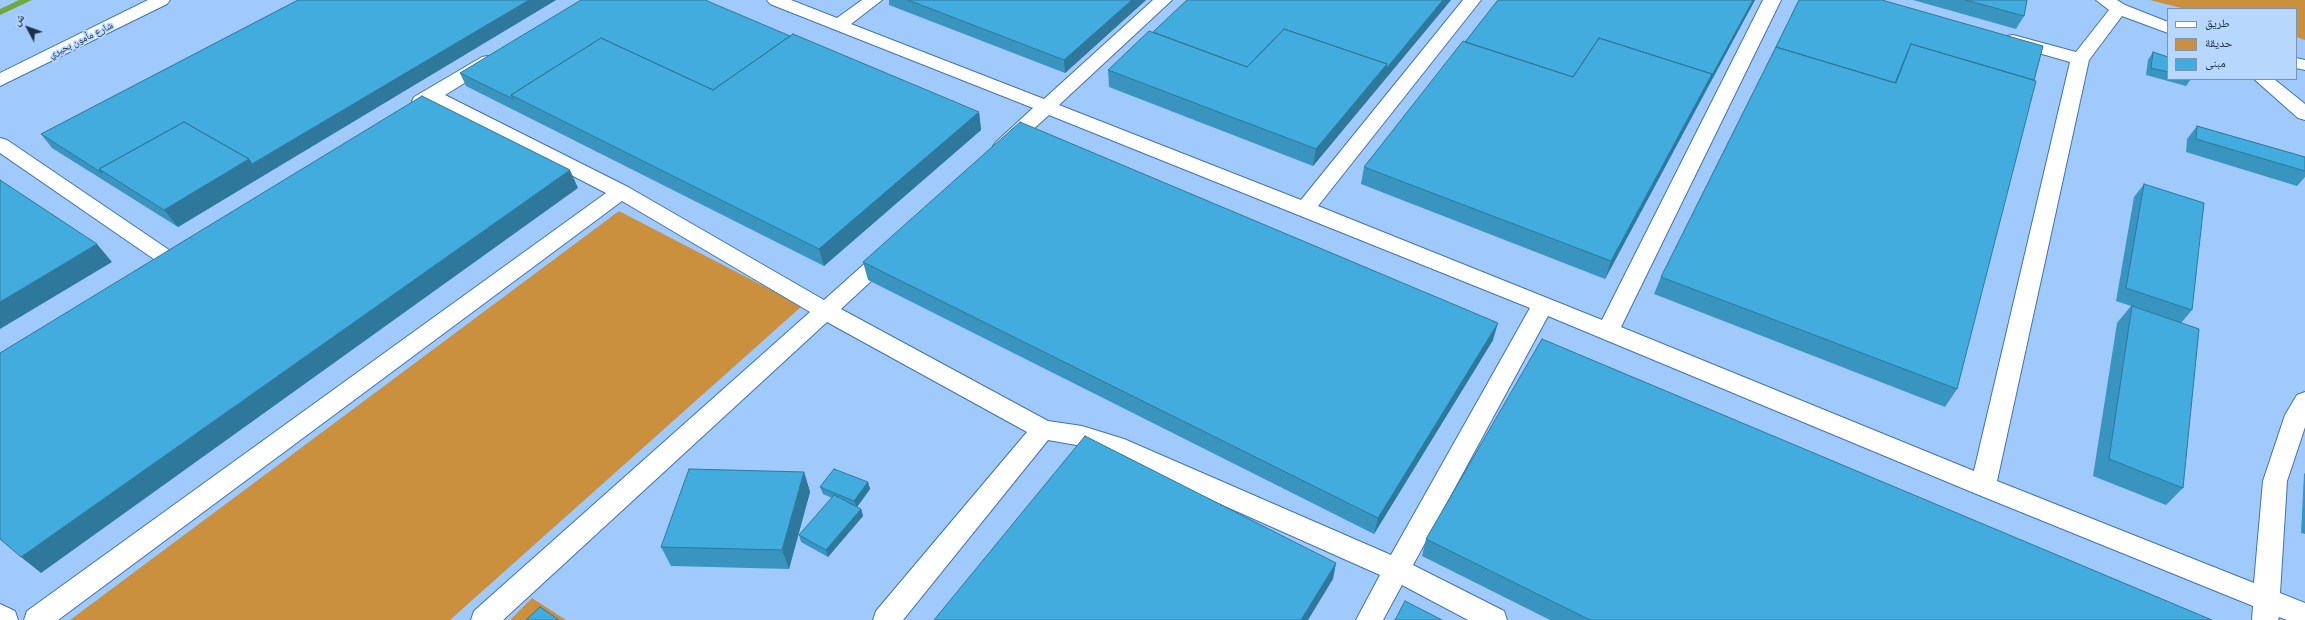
<!DOCTYPE html>
<meta charset="utf-8">
<style>
body{margin:0}
#map{position:relative;width:2305px;height:620px;overflow:hidden;background:#a0cafc;font-family:Raleway,"Noto Naskh Arabic",sans-serif}
canvas{display:block}
.legend{position:absolute;left:2167px;top:8px;width:130px;height:72px;box-sizing:border-box;background:#b7d7fc;border:1px solid #7995b4;margin:0;padding:5px 7px;list-style:none;font-size:12px;color:#1c3149}
.legend li{display:flex;align-items:center;gap:8px;height:20px}
.legend b{width:20px;border:1px solid #7995b4}
.north{position:absolute;left:8px;top:8px;width:40px;height:40px;-webkit-text-stroke:3px #b7d7fc;paint-order:stroke;rotate:311deg;font-size:11px;font-weight:700;line-height:16px;text-align:center;color:#1c3149}
.north::after{content:'';display:block;margin:auto;width:14px;height:18px;background:#1c3149;clip-path:polygon(50% 0,100% 100%,50% 72%,0 100%)}
</style>
<div id="map">
<canvas width="2305" height="620"></canvas>
<ul class="legend">
<li><b style="height:5px;background:#fff"></b>طريق</li>
<li><b style="height:11px;background:#ca903e"></b>حديقة</li>
<li><b style="height:11px;background:#42acde"></b>مبنى</li>
</ul>
<div class="north">ش</div>
</div>
<script>
const context = document.querySelector('canvas').getContext('2d');
context.lineJoin = 'round';
function fill(path, color) { context.fillStyle = color; context.fill(path, 'evenodd'); }
const poly = rows => new Path2D(rows.map(r => 'M' + r).join(''));
function trace(path, color, width, dash) { context.strokeStyle = color; context.lineWidth = width; context.lineCap = dash ? 'butt' : 'round'; context.setLineDash(dash || []); context.stroke(path); }
function label(font, color, halo, rows, align = 'center') {
  context.font = font + ' Raleway,"Noto Naskh Arabic",sans-serif'; context.lineWidth = 3.5; context.setLineDash([]); context.textBaseline = 'middle'; context.strokeStyle = halo; context.fillStyle = color; for (const [text, x, y, turn = 0] of rows) {
    context.save(); context.translate(x, y); context.rotate((+turn || 0) * Math.PI / 180); context.textAlign = isNaN(turn) ? turn : align; if (halo) context.strokeText(text, 0, 0); context.fillText(text, 0, 0); context.restore();
  }
}
fill(poly([
 [2150,0,2305,0,2305,40,2296,37,2296,9,2185,9],
 [619,211,802,306,450,620,70,620],
 [532,598,566,620,510,620]
]), '#ca903e');
fill(poly([
 [19,0,32,0,0,15,0,9,19,0]
]), '#71a93f');
const minor = poly([
 [767,0,791,0,837,18,862,0,882,0,851,24,1044,99,1153,0,1172,0,1059,105,1301,200,1463,0,1481,0,1318,206,1602,320,1763,0,1781,0,1621,327,1974,471,2070,62,2007,44,2004,40,2007,36,2013,35,2076,52,2109,10,2096,0,2117,0,2125,5,2168,22,2168,33,2122,16,2089,60,1997,481,2254,583,2263,481,2285,415,2297,395,2305,392,2305,427,2287,481,2280,593,2305,603,2305,620,2287,620,2279,617,2278,620,2252,620,2253,606,1974,493,1548,316,1413,565,1504,611,1507,620,1468,620,1402,585,1383,620,1356,620,1380,575,1108,454,1082,446,1048,440,903,620,873,620,876,611,1027,432,827,322,503,620,471,620,474,611,810,312,622,201,58,620,24,620,27,611,606,193,432,103,421,107,414,105,412,101,414,97,482,57,488,56,494,57,497,61,494,65,445,95,628,187,824,300,881,249,888,247,895,249,899,254,895,259,841,309,1048,421,1082,426,1124,439,1391,555,1530,308,1049,115,1010,150,1003,152,996,150,993,146,996,142,1033,108,770,4,767,0],
 [2296,58,2305,60,2305,70,2296,68,2296,58],
 [2254,79,2274,79,2305,104,2305,120,2298,118,2254,79],
 [0,138,7,140,175,254,179,259,175,264,168,266,161,264,0,153,0,138],
 [0,604,15,611,18,620,0,620,0,604]
]);
const tertiary = poly([
 [148,0,170,0,167,4,0,86,0,73,148,0]
]);
trace(minor, '#4173ab', 2);
trace(tertiary, '#4173ab', 2);
fill(minor, '#fff');
fill(tertiary, '#fff');
fill(poly([
 [298,0,556,0,178,227,52,148,41,134],
 [889,0,1146,0,1065,73,889,5],
 [1187,0,1451,0,1313,166,1109,87,1108,70,1153,32],
 [1498,0,1755,0,1605,279,1361,184,1364,167,1465,42],
 [1799,0,2043,46,1957,389,1945,407,1654,294,1661,277],
 [1913,0,2027,0,2024,16,2016,29],
 [790,36,979,112,981,130,824,266,466,86,460,73],
 [2153,52,2168,57,2168,79,2191,79,2186,86,2146,75,2148,60],
 [2197,126,2305,157,2305,177,2297,186,2186,152,2187,139],
 [2144,184,2192,310,2181,323,2183,488,2166,505,2093,476,2117,323,2131,306,2116,301,2134,197],
 [863,262,1493,340,1374,534,868,280],
 [804,472,810,492,789,569,671,566,661,547],
 [2305,473,2305,534,2301,533,2304,474],
 [868,482,870,489,857,507,861,509,863,516,828,557,801,542,799,535,832,498,823,494,820,487],
 [1426,539,2212,620,1550,620,1422,556]
]), '#3994bf');
fill(poly([
 [529,0,556,0,261,177,252,164],
 [1132,0,1146,0,1065,73,1064,60],
 [1443,0,1451,0,1313,166,1316,149,1387,64],
 [1753,0,1755,0,1705,92,1710,79],
 [1712,74,1705,92,1605,279,1611,261],
 [979,112,981,130,824,266,819,249],
 [249,159,261,177,178,227,164,210],
 [570,170,578,188,41,573,21,557],
 [97,244,112,262,0,329,0,302],
 [1498,323,1493,340,1374,534,1378,518],
 [804,472,810,492,789,569,782,550],
 [868,482,870,489,857,507,854,501],
 [861,509,863,516,828,557,826,550],
 [1336,563,1333,579,1308,620,1301,620]
]), '#2e789b');
const building = poly([
 [298,0,529,0,252,164,249,159,184,122,99,169,102,173,41,134,298,0],
 [581,0,705,0,790,36,713,90,601,38,511,95,513,99,460,73,581,0],
 [908,0,1132,0,1064,60,908,0],
 [1187,0,1443,0,1386,69,1387,64,1284,29,1247,67,1153,32,1187,0],
 [1498,0,1753,0,1710,79,1712,74,1599,38,1573,77,1465,42,1498,0],
 [1799,0,1882,0,2043,46,2034,80,1911,44,1909,48,1895,83,1776,47,1799,0],
 [1966,0,2027,0,2024,16,1966,0],
 [1284,29,1387,64,1316,149,1108,70,1149,31,1247,67,1284,29],
 [793,34,979,112,819,249,511,95,601,38,713,90,793,34],
 [1599,38,1712,74,1611,261,1364,167,1463,41,1573,77,1599,38],
 [1911,44,2036,81,1957,389,1661,277,1776,47,1896,83,1911,44],
 [2153,52,2168,57,2168,72,2151,68,2153,52],
 [422,96,570,170,21,557,0,539,0,353,422,96],
 [184,122,249,159,164,210,99,169,184,122],
 [1020,122,1498,323,1378,518,863,262,1020,122],
 [2197,126,2305,157,2305,171,2196,139,2197,126],
 [0,180,97,244,0,302,0,180],
 [2144,184,2204,203,2192,310,2126,288,2144,184],
 [2132,306,2199,329,2183,488,2109,459,2132,306],
 [1542,339,2212,620,1590,620,1426,539,1542,339],
 [1085,436,1336,563,1301,620,934,620,1085,436],
 [689,469,804,472,782,550,661,547,689,469],
 [834,469,868,482,854,501,820,487,834,469],
 [834,495,861,509,826,550,799,535,834,495],
 [1405,601,1442,620,1395,620,1405,601],
 [540,607,559,620,526,620,540,607]
]);
fill(building, '#42acde');
trace(building, '#2e789b', 1);
label('10px', '#1c3149', '#b7d7fc', [
 ["شارع مأمون بحيري",81,40,-26]
]);
</script>
